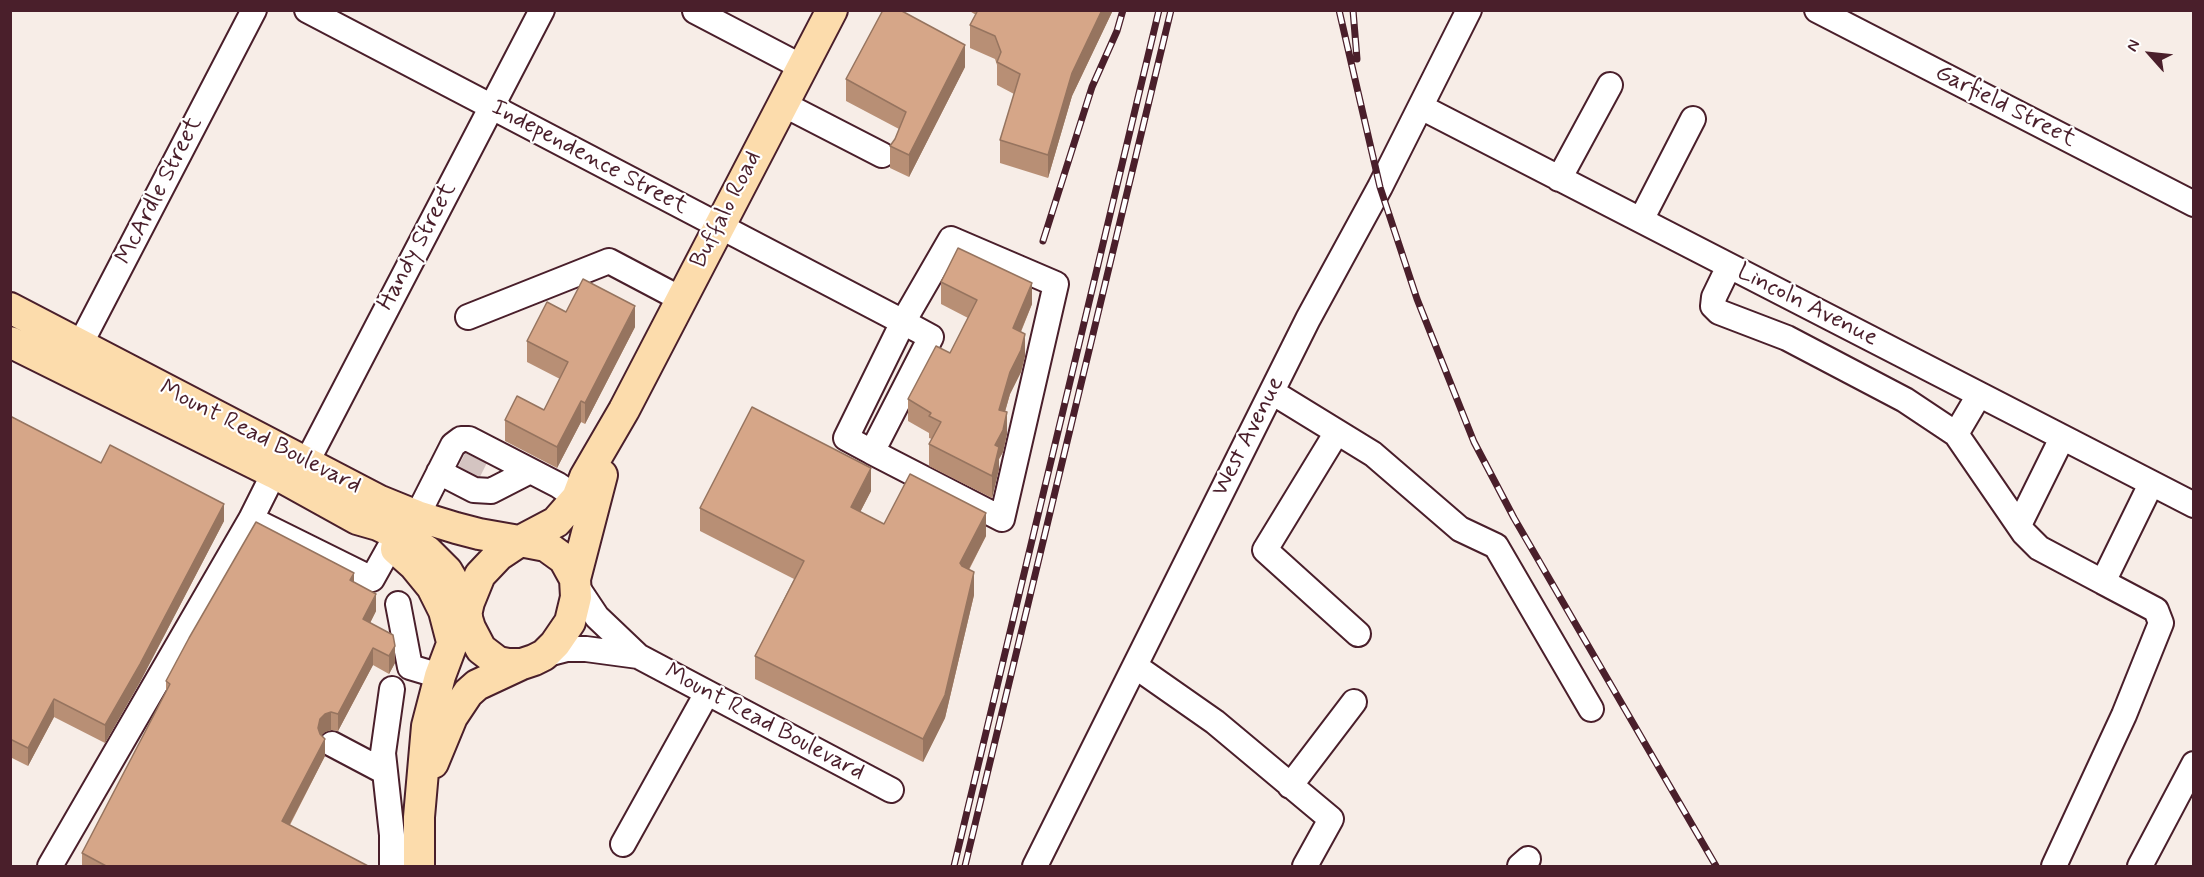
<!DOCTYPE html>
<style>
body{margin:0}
#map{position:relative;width:2204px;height:877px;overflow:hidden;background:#f7ede7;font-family:Mynerve,sans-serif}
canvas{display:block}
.frame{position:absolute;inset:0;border:12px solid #4a1f2b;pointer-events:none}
.north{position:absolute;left:2120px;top:24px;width:60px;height:60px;-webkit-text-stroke:4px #fff;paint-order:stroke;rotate:297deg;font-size:16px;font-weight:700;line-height:24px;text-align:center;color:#4a1f2b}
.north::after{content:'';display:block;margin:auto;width:21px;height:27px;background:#4a1f2b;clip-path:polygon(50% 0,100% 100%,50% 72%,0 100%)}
</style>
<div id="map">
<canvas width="2204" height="877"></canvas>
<div class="frame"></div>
<div class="north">N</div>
</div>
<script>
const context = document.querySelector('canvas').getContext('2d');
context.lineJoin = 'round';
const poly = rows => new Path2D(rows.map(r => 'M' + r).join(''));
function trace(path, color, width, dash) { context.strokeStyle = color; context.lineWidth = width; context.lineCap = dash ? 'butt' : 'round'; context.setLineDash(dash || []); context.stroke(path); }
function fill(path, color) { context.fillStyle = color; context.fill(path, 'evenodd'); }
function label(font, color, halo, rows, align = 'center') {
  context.font = font + ' Mynerve,sans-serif'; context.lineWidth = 4.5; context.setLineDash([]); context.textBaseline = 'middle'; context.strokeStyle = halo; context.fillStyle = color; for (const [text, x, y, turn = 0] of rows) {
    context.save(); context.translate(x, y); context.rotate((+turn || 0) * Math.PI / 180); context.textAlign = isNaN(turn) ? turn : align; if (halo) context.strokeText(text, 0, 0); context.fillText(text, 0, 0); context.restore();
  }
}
trace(poly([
 [467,476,476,458]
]), '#d4c4c1', 24, [24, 12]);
const minor = poly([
 [307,10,903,322,931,337,872,452,1002,519,1056,284,951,239,903,322,846,438,872,452],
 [1817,10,2194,204],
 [695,11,802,67],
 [783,104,882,155],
 [1421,107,2194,505],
 [1559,179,1610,85],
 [1641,220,1693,119],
 [1729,266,1714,297,1713,306,1719,312,1787,338,1905,400,1956,434],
 [468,317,609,261,681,299],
 [72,360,254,10],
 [1272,392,1373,454,1460,529,1496,546,1591,709],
 [1979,395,1956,434,2024,533,2039,548,2103,582],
 [1337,432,1265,550,1358,634],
 [439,472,474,490,491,491,530,471],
 [299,477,542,10],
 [417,516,453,445,461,439,469,439,558,485,577,498],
 [251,519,372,579,391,545],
 [2019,525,2062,438],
 [575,584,597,617,638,656,891,790],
 [398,604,410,667,440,676],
 [544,655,567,649,586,649,638,656],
 [1135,666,1215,722,1331,819,1305,866],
 [392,689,383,753,392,835,392,866],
 [332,744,385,772],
 [1290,786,1354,702],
 [623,844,707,693],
 [50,866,251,519,274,473],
 [1035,866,1308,319,1380,187,1469,10],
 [1520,866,1528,859],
 [2054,866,2124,715,2161,623,2156,610,2103,582,2151,484],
 [2140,866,2194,764]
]);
const major = poly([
 [10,308,380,501,417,516,456,528,479,534,519,541],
 [10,342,274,473,357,519,378,525,413,542,427,551,447,571,454,583,466,615],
 [520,541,556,522,577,498,585,477,624,410,832,10],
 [520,541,546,546,564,559,575,579,576,597,570,622,555,644,544,655,534,660,522,664,508,664,498,662,481,649,470,628,466,615,469,602,480,575,499,555,520,541],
 [396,549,414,565,432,587,444,611,451,638],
 [575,579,602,475],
 [433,763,452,717,468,693,477,685,522,664],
 [419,866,419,817,427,726,440,676,452,644,467,616]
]);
trace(minor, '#4a1f2b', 28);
trace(major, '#4a1f2b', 34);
trace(minor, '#fff', 24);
trace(major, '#fcdcac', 30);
const rail = poly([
 [1339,10,1380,187,1417,299,1474,442,1514,518,1716,866],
 [1353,10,1357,59],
 [1043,241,1092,87,1117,31,1123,10],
 [954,866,1159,10],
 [965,866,1171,10]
]);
trace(rail, '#4a1f2b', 7);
trace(rail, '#fff', 4.5, [14]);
fill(poly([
 [968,10,1113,10,1072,96,1048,178,1000,163,1000,140,1014,94,997,85,997,65,995,59,970,48,970,25,976,15],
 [965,67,909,177,890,168,890,146,895,139,899,129,846,101,846,79],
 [941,282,1032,304,1021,332,1025,356,1021,372,1010,394,1005,412,1007,434,1003,452,999,459,999,469,992,498,929,466,929,444,932,439,929,438,929,433,908,421,908,399,950,353,968,318,941,304],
 [566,312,635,327,585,424,581,422,557,468,505,441,505,420,544,410,560,379,527,362,527,341],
 [10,416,101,463,224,521,140,682,105,743,54,717,28,766,10,757],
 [871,491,860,512,884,524,986,536,969,570,974,595,945,718,923,762,755,679,755,656,794,579,700,531,700,508],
 [354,582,376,611,370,623,395,663,389,674,373,665,338,731,331,730,325,732,321,735,325,756,290,825,370,867,82,867,82,853,166,692,166,681]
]), '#b88f75');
fill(poly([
 [1102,10,1113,10,1072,96,1048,178,1048,155,1072,73],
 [965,45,965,67,909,177,909,155],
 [1032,283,1032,304,1013,350,1013,328],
 [635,306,635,327,585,424,585,403],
 [1025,334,1025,356,1021,372,1010,394,999,432,999,410,1010,372],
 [581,401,581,422,557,468,557,447],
 [1007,412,1007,434,1003,452,999,459,999,469,992,498,992,476,995,445],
 [871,468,871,491,851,530,851,507],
 [224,504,224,521,140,682,105,743,105,725],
 [986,513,986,536,960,586,960,563],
 [974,572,974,595,945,718,923,762,923,739],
 [354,573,354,591,350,580],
 [376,594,376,611,363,637,363,619],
 [395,646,395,663,389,674,389,656],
 [373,648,373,665,338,731,338,714],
 [54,699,54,717,28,766,28,748],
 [331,712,331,730,325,732,320,737,318,728,320,719,325,714],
 [325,739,325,756,282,839,282,821]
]), '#96745f');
const building = poly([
 [883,10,900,10,965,45,909,155,890,146,895,139,906,112,846,79,883,10],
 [978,10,1102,10,1072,73,1048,155,1000,140,1020,74,997,62,1001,52,995,36,970,25,978,10],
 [958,248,1032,283,1013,328,1025,334,1021,350,1010,372,999,410,1007,412,1003,430,995,445,999,447,992,476,929,444,941,422,929,416,931,413,908,399,936,346,950,353,977,300,941,282,958,248],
 [583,279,635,306,585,403,581,401,557,447,505,420,517,396,544,410,568,362,527,341,547,302,566,312,583,279],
 [752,407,871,468,851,507,884,524,910,474,986,513,960,563,962,566,974,572,945,695,923,739,755,656,804,561,700,508,752,407],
 [10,416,101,463,110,445,224,504,140,664,105,725,54,699,28,748,10,739,10,416],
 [256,522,354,573,350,580,376,594,363,619,393,635,395,646,389,656,373,648,338,714,331,712,325,714,320,719,318,728,320,734,325,739,282,821,370,867,108,867,82,853,170,684,166,681,189,638,256,522]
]);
fill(building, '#d6a688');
trace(building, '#96745f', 1.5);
label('24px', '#4a1f2b', '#fff', [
 ["Garfield Street",2005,107,27],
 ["Independence Street",589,158,28],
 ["McArdle Street",160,191,-63],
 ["Buffalo Road",727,210,-63],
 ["Handy Street",418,247,-62],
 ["Lincoln Avenue",1807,306,27],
 ["West Avenue",1249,437,-63],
 ["Mount Read Boulevard",260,438,27],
 ["Mount Read Boulevard",764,723,28]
]);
</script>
